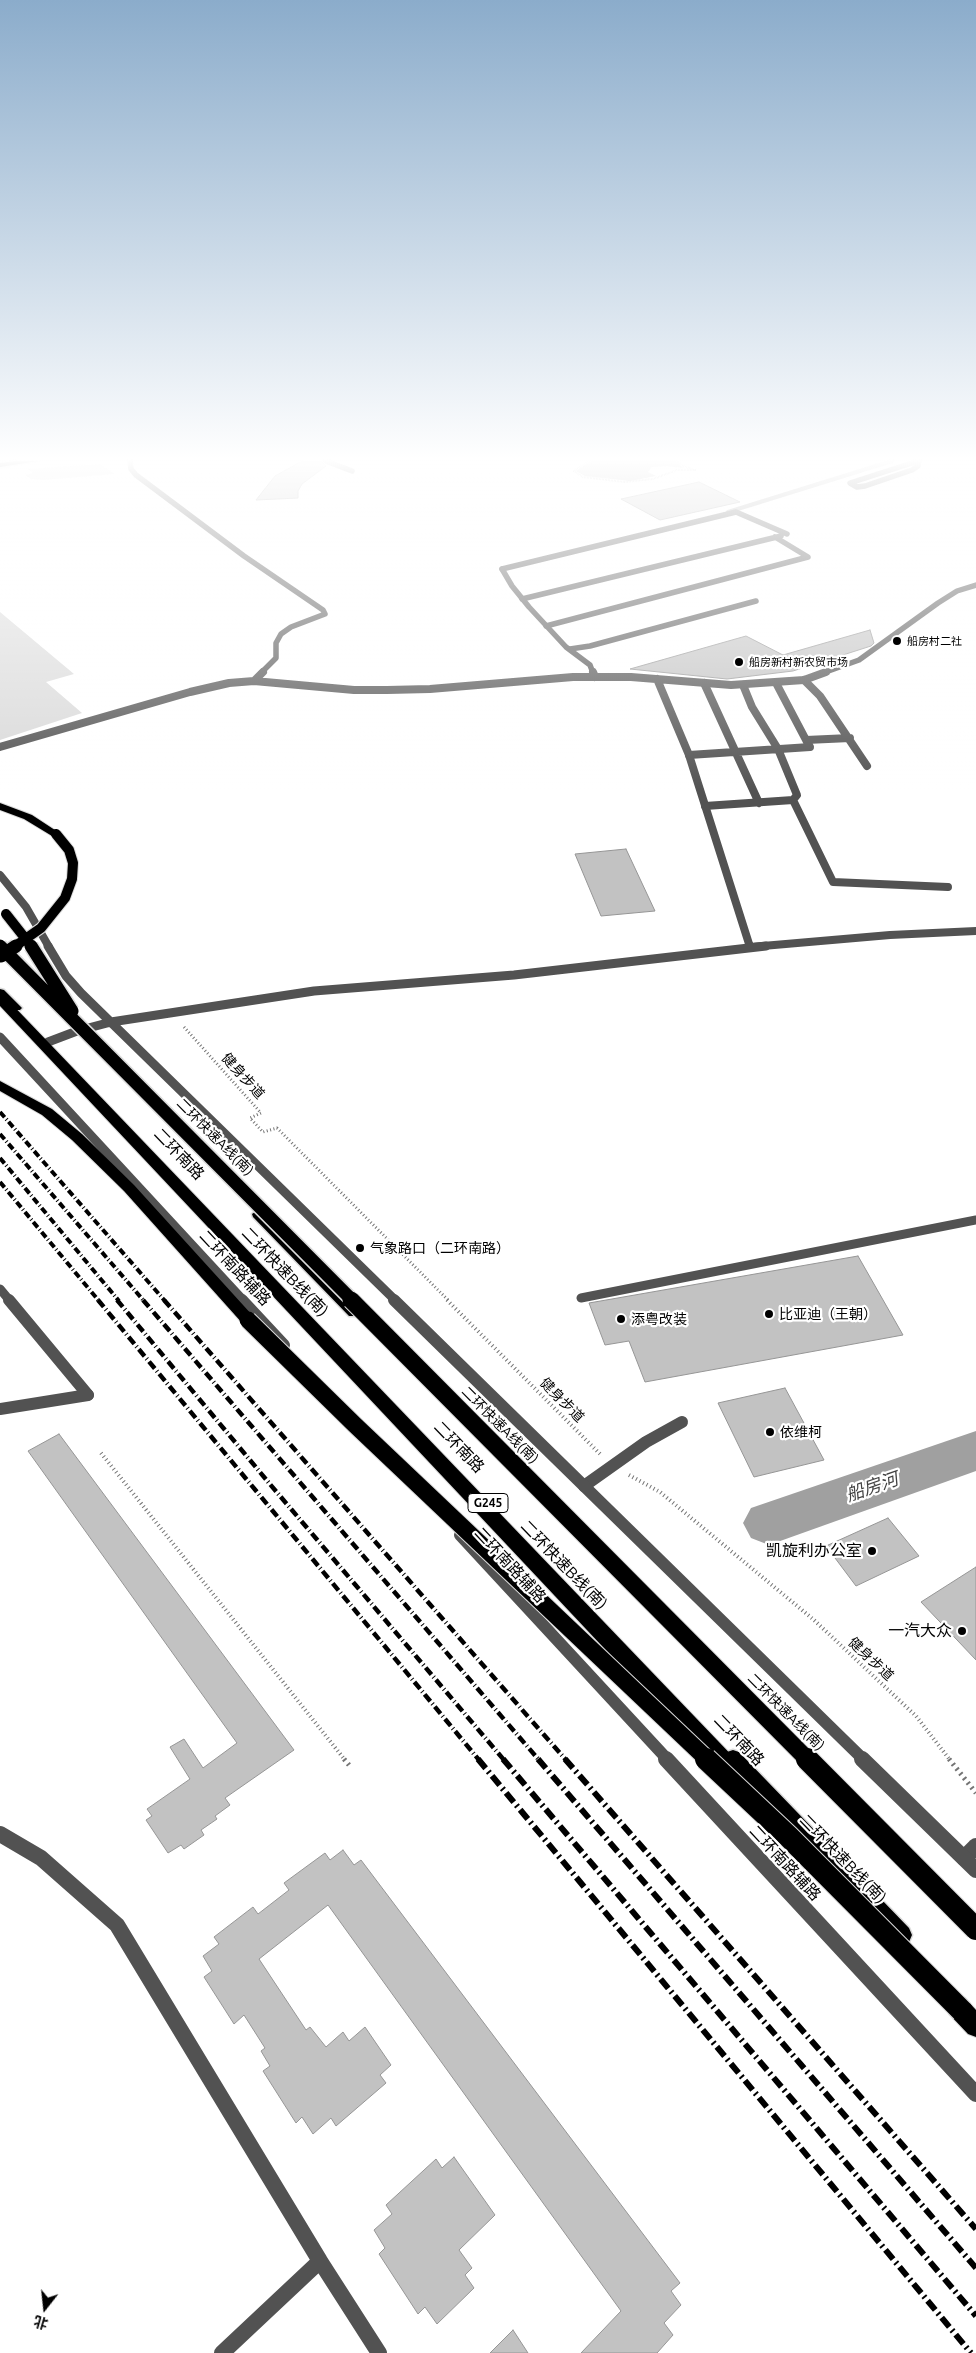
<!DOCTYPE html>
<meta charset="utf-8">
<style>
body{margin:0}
#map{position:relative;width:976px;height:2353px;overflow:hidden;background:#fff;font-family:Ubuntu,"Noto Sans SC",sans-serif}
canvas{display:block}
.north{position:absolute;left:20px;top:2283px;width:50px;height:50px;-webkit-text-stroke:4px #fff;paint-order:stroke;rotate:196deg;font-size:14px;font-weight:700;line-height:20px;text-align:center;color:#000}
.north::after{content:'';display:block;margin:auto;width:18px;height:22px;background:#000;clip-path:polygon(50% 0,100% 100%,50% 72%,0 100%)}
</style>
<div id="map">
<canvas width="976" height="2353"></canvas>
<div class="north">北</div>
</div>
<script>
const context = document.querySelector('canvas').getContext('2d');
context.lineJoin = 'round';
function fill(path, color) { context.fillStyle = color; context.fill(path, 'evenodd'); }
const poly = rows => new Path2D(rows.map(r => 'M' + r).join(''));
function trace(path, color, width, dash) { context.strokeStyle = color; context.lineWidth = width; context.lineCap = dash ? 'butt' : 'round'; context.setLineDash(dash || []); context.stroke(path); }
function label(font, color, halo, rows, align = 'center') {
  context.font = font + ' Ubuntu,"Noto Sans SC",sans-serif'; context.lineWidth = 4.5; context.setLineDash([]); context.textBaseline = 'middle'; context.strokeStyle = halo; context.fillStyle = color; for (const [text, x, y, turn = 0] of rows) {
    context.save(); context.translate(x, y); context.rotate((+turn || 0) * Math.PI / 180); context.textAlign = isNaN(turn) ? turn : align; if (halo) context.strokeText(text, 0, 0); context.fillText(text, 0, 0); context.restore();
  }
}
fill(poly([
 [100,464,115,474,43,480,31,479,25,475,33,473,28,469],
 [0,612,74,674,46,682,82,713,0,740]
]), '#d9d9d9');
fill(poly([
 [591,461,676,461,683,468,667,466,652,467,648,472,656,476,630,481,585,476,576,471]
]), '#a0a0a0');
trace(poly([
 [728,512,892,461]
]), '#a0a0a0', 4);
fill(poly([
 [976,1431,976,1471,769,1545,751,1538,743,1523,751,1508,976,1431]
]), '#a0a0a0');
const building = poly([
 [302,461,321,461,326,466,302,484,298,491,298,498,256,500,275,476,302,461],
 [699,482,740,502,660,520,621,499,699,482],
 [870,630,874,643,871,646,793,671,727,679,630,669,746,636,783,655,870,630],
 [626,849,655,911,601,916,575,854,626,849],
 [858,1256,903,1335,645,1382,629,1341,605,1345,589,1303,858,1256],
 [785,1388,824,1460,754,1477,718,1403,785,1388],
 [59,1434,294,1750,225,1798,230,1805,215,1816,217,1819,201,1830,204,1835,184,1849,181,1845,168,1853,146,1820,152,1816,147,1809,190,1779,170,1747,184,1739,203,1768,237,1743,28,1451,59,1434],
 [888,1518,919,1556,856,1586,826,1546,888,1518],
 [976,1567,976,1660,921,1602,976,1567],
 [343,1850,354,1865,361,1860,680,2283,671,2291,681,2305,664,2323,673,2335,657,2353,581,2353,621,2311,328,1905,259,1959,306,2030,310,2027,326,2047,343,2032,349,2041,365,2027,391,2065,380,2075,386,2083,336,2126,331,2118,313,2134,302,2117,296,2123,263,2071,270,2066,261,2051,265,2048,244,2015,234,2024,204,1977,212,1971,203,1956,219,1944,214,1937,253,1907,258,1914,289,1890,284,1883,325,1853,330,1860,343,1850],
 [454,2157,495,2215,459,2250,472,2268,465,2275,474,2288,437,2324,425,2307,418,2314,379,2254,385,2248,374,2230,392,2214,386,2205,436,2159,442,2168,454,2157],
 [513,2330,528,2353,490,2353,513,2330]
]);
fill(building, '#c2c2c2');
trace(building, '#969696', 1);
const primary = poly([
 [17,461,38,461,0,467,0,463,17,461],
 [0,989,4,990,22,1008,20,1010,12,1010,0,998,0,989],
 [258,1210,263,1211,359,1308,361,1312,359,1316,349,1316,253,1217,252,1214,258,1210],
 [733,1750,739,1752,909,1928,912,1935,909,1942,902,1945,895,1942,727,1764,724,1758,727,1752,733,1750]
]);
const trunk = poly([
 [0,803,32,815,61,834,60,836,52,836,24,819,0,810,0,803],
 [0,995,4,996,742,1766,745,1773,742,1780,735,1782,728,1780,0,1006,0,995],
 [0,1081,52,1109,82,1134,134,1185,253,1316,256,1320,253,1324,248,1326,243,1324,124,1191,72,1140,42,1115,0,1091,0,1081],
 [957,1995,965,1998,976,2010,976,2037,968,2034,949,2014,946,2006,949,1998,957,1995]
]);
trace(primary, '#dbdbdb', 3);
trace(trunk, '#dbdbdb', 2);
trace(poly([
 [589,461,574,471,583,477,624,482,653,479,677,470,695,470,683,466,678,461]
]), '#747474', 2, [0.5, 1]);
trace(poly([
 [184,1027,261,1113,250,1118,263,1132,277,1128,449,1301]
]), '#747474', 3, [1, 2.5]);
trace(poly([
 [447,1300,600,1454],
 [101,1453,345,1760],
 [629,1475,660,1492,814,1620,916,1716,950,1760]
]), '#747474', 4, [1, 3]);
trace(poly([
 [344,1759,349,1765],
 [949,1759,976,1793]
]), '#747474', 5, [2, 4]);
trace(poly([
 [326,461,352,471],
 [502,569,736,512,787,534],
 [522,599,781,536],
 [546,626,808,557,775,537],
 [570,649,590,646,756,601]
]), '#525252', 5.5);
trace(poly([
 [804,680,820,696,867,766],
 [704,683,759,803],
 [776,683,806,740],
 [743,685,752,707,778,749,797,795,793,800,833,882,948,887],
 [689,755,810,747,806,740,850,738],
 [705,806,793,800]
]), '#525252', 8);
trace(poly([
 [0,1289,10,1301],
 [581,1298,976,1220]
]), '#525252', 9);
trace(poly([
 [9,1300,88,1395],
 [584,1486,646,1442,682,1422]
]), '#525252', 12);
trace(poly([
 [964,1858,976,1846]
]), '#525252', 16);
trace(poly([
 [130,461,131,469,136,475,244,556,323,610,325,614,291,627,281,634,276,643,276,658,261,673],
 [918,461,850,483,857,487,865,486,912,470,918,466,919,461],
 [502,569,512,586,529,607,566,647,590,665,593,673],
 [823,673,859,660,938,603,957,591,976,585]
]), '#525252', 5.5);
trace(poly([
 [593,672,595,677],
 [657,679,689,755,750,947],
 [254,681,263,672],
 [0,747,190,692,229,683,254,681,354,690,387,690,430,689,573,677,631,677,731,685,804,680,826,672],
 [0,875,26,907,49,947],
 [751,947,890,935,976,931]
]), '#525252', 8);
trace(poly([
 [48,946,66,976,81,993,396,1301],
 [0,1037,244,1301],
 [48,1042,77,1031,111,1022,314,991,514,975,766,946]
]), '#525252', 9);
trace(poly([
 [242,1300,284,1345],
 [394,1300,864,1760],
 [0,1409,88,1395],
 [460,1535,668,1760]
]), '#525252', 12);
trace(poly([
 [666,1759,976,2094],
 [862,1759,976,1870],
 [0,1834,41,1858,117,1925,320,2261,379,2353],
 [222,2353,320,2261]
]), '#525252', 16);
fill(primary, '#000');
fill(trunk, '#000');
trace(poly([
 [0,1112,165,1301],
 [0,1134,144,1301],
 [0,1158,119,1301],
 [0,1182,99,1301]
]), '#000', 4, [7, 2.5, 1, 2.5]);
trace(poly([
 [98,1300,479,1760],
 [117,1300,269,1483,504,1760],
 [143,1300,539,1760],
 [164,1300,566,1760]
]), '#000', 4.5, [9, 3, 1, 3]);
trace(poly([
 [478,1759,971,2353],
 [503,1759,976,2316],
 [538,1759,976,2268],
 [565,1759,976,2229]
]), '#000', 6, [12, 4, 2, 4]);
const trunkBridgeFar3 = poly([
 [6,914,32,947],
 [14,947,41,928,65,898,72,879,73,863,69,850,56,834]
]);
const trunkBridgeFar2 = poly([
 [0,946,353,1301],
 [31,946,72,1011],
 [1,956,16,946]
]);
const trunkBridgeFar1 = poly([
 [351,1300,808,1760],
 [248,1320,355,1425,708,1760]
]);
const trunkBridge = poly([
 [706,1759,788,1836,962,2011],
 [807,1759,976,1929]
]);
trace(trunkBridgeFar3, '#dbdbdb', 12, []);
trace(trunkBridgeFar2, '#dbdbdb', 16, []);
trace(trunkBridgeFar1, '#dbdbdb', 19, []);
trace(trunkBridge, '#dbdbdb', 24, []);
trace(trunkBridgeFar3, '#000', 10);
trace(trunkBridgeFar2, '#000', 13);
trace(trunkBridgeFar1, '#000', 17);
trace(trunkBridge, '#000', 22);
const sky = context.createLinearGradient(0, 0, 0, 791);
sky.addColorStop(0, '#8baccb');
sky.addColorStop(0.58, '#fff');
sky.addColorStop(1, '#ffffff00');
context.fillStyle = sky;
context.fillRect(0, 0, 976, 791);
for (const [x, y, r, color] of [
 [897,641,5,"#000"],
 [739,662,5,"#000"],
 [360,1248,5,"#000"],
 [769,1314,5,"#000"],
 [621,1319,5,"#000"],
 [770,1432,5,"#000"],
 [872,1551,5,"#000"],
 [962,1631,5,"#000"]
]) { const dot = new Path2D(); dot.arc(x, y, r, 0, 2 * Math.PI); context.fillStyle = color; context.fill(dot); trace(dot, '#fff', 2); }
label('11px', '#000', '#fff', [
 ["船房村二社",907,641],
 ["船房新村新农贸市场",749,662]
], 'left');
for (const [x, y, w] of [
 [488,1503,40]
]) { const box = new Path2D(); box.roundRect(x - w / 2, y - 9.5, w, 19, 4); context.fillStyle = '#fff'; context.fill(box); trace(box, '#000', 1); }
label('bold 12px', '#000', null, [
 ["G245",488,1503]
]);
label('14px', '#000', '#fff', [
 ["健身步道",243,1076,48],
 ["二环快速A线(南)",215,1137,45],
 ["健身步道",562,1400,45],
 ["二环快速A线(南)",500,1425,45],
 ["健身步道",871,1659,43],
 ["二环快速A线(南)",786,1712,45]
]);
label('14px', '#000', '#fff', [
 ["气象路口（二环南路）",370,1248],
 ["比亚迪（王朝）",779,1314],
 ["添粤改装",631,1319],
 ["依维柯",780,1432]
], 'left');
label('16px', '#000', '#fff', [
 ["二环南路",179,1154,46],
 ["二环南路辅路",235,1268,47],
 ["二环快速B线(南)",285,1272,46],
 ["二环南路",459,1447,46],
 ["二环南路辅路",510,1565,47],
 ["二环快速B线(南)",564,1565,46],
 ["二环南路",739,1740,46],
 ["二环快速B线(南)",843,1859,46],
 ["二环南路辅路",785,1863,47]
]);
label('16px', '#000', '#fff', [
 ["凯旋利办公室",862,1551],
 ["一汽大众",952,1631]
], 'right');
label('italic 18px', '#414141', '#fff', [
 ["船房河",872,1487,-19]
]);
</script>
